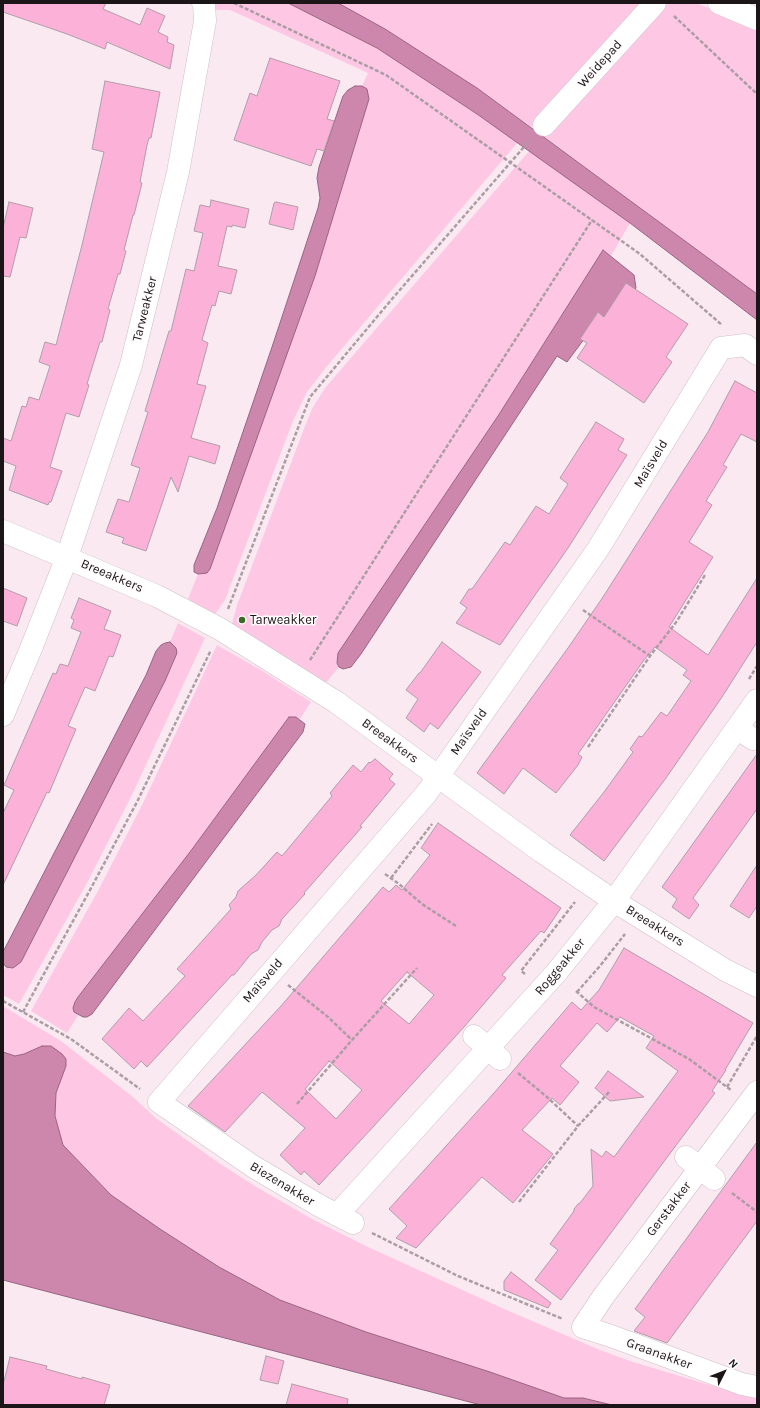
<!DOCTYPE html>
<meta charset="utf-8">
<style>
body{margin:0}
#map{position:relative;width:760px;height:1408px;overflow:hidden;background:#fbe9f2;font-family:Karla,sans-serif}
canvas{display:block}
.frame{position:absolute;inset:0;border:4px solid #1b1518;pointer-events:none}
.north{position:absolute;left:704px;top:1352px;width:40px;height:40px;-webkit-text-stroke:3px #fefbfc;paint-order:stroke;rotate:48deg;font-size:11px;font-weight:700;line-height:16px;text-align:center;color:#1b1518}
.north::after{content:'';display:block;margin:auto;width:14px;height:18px;background:#1b1518;clip-path:polygon(50% 0,100% 100%,50% 72%,0 100%)}
</style>
<div id="map">
<canvas width="760" height="1408"></canvas>
<div class="frame"></div>
<div class="north">N</div>
</div>
<script>
const context = document.querySelector('canvas').getContext('2d');
context.lineJoin = 'round';
function fill(path, color) { context.fillStyle = color; context.fill(path, 'evenodd'); }
const poly = rows => new Path2D(rows.map(r => 'M' + r).join(''));
function trace(path, color, width, dash) { context.strokeStyle = color; context.lineWidth = width; context.lineCap = dash ? 'butt' : 'round'; context.setLineDash(dash || []); context.stroke(path); }
function label(font, color, halo, rows, align = 'center') {
  context.font = font + ' Karla,sans-serif'; context.lineWidth = 3; context.setLineDash([]); context.textBaseline = 'middle'; context.strokeStyle = halo; context.fillStyle = color; for (const [text, x, y, turn = 0] of rows) {
    context.save(); context.translate(x, y); context.rotate((+turn || 0) * Math.PI / 180); context.textAlign = isNaN(turn) ? turn : align; if (halo) context.strokeText(text, 0, 0); context.fillText(text, 0, 0); context.restore();
  }
}
fill(poly([
 [212,3,288,3,377,48,477,114,518,142,328,365,307,392,293,421,225,600,215,614,188,599,198,574,202,574,315,276,369,99,367,89,362,86,368,73,230,10,215,10],
 [338,3,644,3,531,127,477,88,385,29],
 [665,3,696,3,757,27,757,294,543,136],
 [530,150,630,223,611,256,603,250,498,416,338,653,337,663,339,667,325,684,232,624,237,605,305,426,312,409,325,388],
 [178,623,205,638,132,795,87,883,19,1004,3,995,3,971,6,967,13,968,21,962,165,681,175,659,173,645,170,642],
 [217,645,261,670,311,702,300,719,296,717,289,717,190,852,78,997,75,1002,74,1012,79,1014,67,1033,31,1011,99,889,144,801],
 [3,1006,61,1041,133,1097,157,1119,219,1163,258,1188,314,1220,368,1247,502,1308,600,1350,633,1362,757,1399,757,1405,612,1405,583,1398,564,1398,490,1372,366,1332,280,1300,219,1267,160,1229,111,1195,63,1145,55,1116,56,1093,60,1082,42,1046,24,1054,15,1056,3,1052]
]), '#fec8e4');
const water = poly([
 [288,3,338,3,385,29,477,88,757,294,757,320,630,223,477,114,377,48,288,3],
 [355,86,362,86,367,89,369,99,315,276,210,569,207,573,198,574,194,572,194,565,217,508,273,344,318,208,320,198,317,178,319,167,343,96,348,90,355,86],
 [603,250,634,275,636,288,611,322,602,315,567,362,557,356,361,654,351,667,343,669,339,667,337,663,338,653,498,416,603,250],
 [170,642,176,648,177,653,165,681,21,962,13,968,6,967,3,963,3,952,146,675,156,651,161,645,165,643,170,642],
 [289,717,296,717,305,724,303,732,92,1014,87,1017,83,1017,74,1012,73,1008,75,1002,78,997,190,852,289,717],
 [42,1046,51,1046,62,1054,66,1059,66,1066,56,1093,55,1116,63,1145,111,1195,160,1229,219,1267,280,1300,366,1332,490,1372,564,1398,583,1398,612,1405,481,1405,3,1280,3,1052,15,1056,24,1054,42,1046]
]);
fill(water, '#cd86ac');
trace(water, '#986480', 1);
const building = poly([
 [3,3,106,3,103,9,140,25,147,8,165,16,158,32,168,37,167,42,174,45,170,69,107,42,105,49,67,34,3,12,3,3],
 [270,58,340,81,327,119,334,121,324,151,317,149,311,166,234,140,250,93,257,96,270,58],
 [105,81,160,92,151,138,149,138,147,145,140,182,142,183,134,215,133,215,124,250,126,251,120,274,118,274,108,309,110,310,102,342,100,342,87,384,89,385,79,417,66,413,50,467,62,471,51,502,49,502,48,505,9,490,16,466,3,461,3,438,11,441,22,406,26,407,29,397,39,400,50,366,39,362,45,342,56,345,82,245,104,152,92,149,105,81],
 [211,200,249,209,245,228,232,225,232,227,227,226,218,266,237,270,231,294,219,291,215,306,212,305,202,340,208,343,197,384,206,386,191,438,220,446,215,464,189,456,178,492,171,477,146,551,122,543,124,538,106,532,118,499,129,502,140,468,131,465,148,412,145,411,169,331,171,331,186,269,194,271,203,233,194,231,200,205,210,207,211,200],
 [9,202,33,208,26,238,20,237,10,277,3,276,3,228,9,202],
 [276,202,298,207,293,230,269,224,274,203,276,202],
 [626,283,688,324,666,357,672,362,644,403,577,358,587,343,580,339,598,312,604,317,626,283],
 [735,381,757,393,757,442,741,434,723,465,727,467,706,501,712,505,689,542,713,557,669,627,708,655,757,578,757,642,722,697,666,778,604,861,570,835,604,792,633,752,630,749,639,736,642,737,661,712,667,716,691,681,683,675,687,670,655,647,644,660,578,754,582,757,578,765,556,793,523,768,504,794,477,773,568,648,603,597,708,432,735,381],
 [596,422,624,439,618,450,627,455,568,548,500,645,456,623,467,608,460,603,469,589,472,589,505,542,510,545,536,506,549,514,568,484,560,478,596,422],
 [3,588,27,598,17,626,3,621,3,588],
 [79,598,111,611,104,629,121,635,113,657,109,656,95,691,85,687,68,726,76,729,49,793,47,792,3,885,3,813,14,790,4,785,53,673,56,674,60,664,68,666,81,632,71,628,74,620,71,618,79,598],
 [442,642,481,672,438,729,430,723,424,732,406,718,418,699,406,690,419,673,420,673,442,642],
 [757,754,757,809,693,898,699,905,689,919,672,907,677,899,662,887,757,754],
 [375,759,393,774,389,779,395,784,366,819,360,826,362,827,304,893,305,894,282,919,279,926,272,930,262,942,258,950,251,954,234,975,232,975,147,1067,141,1061,134,1069,102,1039,129,1008,143,1021,185,976,177,969,231,909,229,905,236,897,238,891,256,875,277,852,282,856,332,796,330,793,353,765,361,772,369,762,370,763,375,759],
 [438,823,561,908,544,933,541,931,502,975,506,978,464,1027,373,1127,319,1185,304,1171,301,1175,280,1155,305,1128,262,1092,225,1132,188,1106,281,1006,383,887,389,892,396,885,402,890,430,855,421,848,438,823],
 [407,972,434,995,409,1024,381,1001,407,972],
 [329,1061,362,1090,336,1119,305,1089,329,1061],
 [757,865,757,906,749,918,730,906,757,865],
 [624,948,753,1023,725,1070,726,1070,712,1091,715,1093,561,1300,535,1280,558,1250,550,1244,574,1211,574,1209,578,1204,580,1203,593,1186,591,1149,602,1157,606,1151,614,1157,678,1071,646,1048,654,1036,620,1017,607,1032,597,1023,560,1066,579,1082,560,1105,552,1098,522,1130,553,1154,513,1203,482,1177,416,1248,396,1238,407,1226,389,1209,494,1093,572,1002,581,1010,599,990,624,948],
 [608,1071,644,1097,610,1101,595,1088,608,1071],
 [757,1142,757,1221,667,1343,634,1331,645,1317,635,1309,757,1142],
 [511,1272,551,1303,548,1308,504,1290,504,1281,511,1272],
 [266,1356,284,1361,278,1384,260,1380,266,1356],
 [10,1357,47,1366,46,1369,82,1379,82,1377,110,1385,104,1405,3,1405,3,1385,10,1357],
 [292,1384,348,1399,347,1405,286,1405,292,1384]
]);
fill(building, '#fcb1d9');
trace(building, '#af9ea6', 1);
const minor = poly([
 [719,3,757,19],
 [544,125,655,3],
 [3,531,157,596,220,629,336,702,542,852,614,901,725,970,757,986],
 [3,715,32,646,67,557,131,365,178,172,205,21,204,4,203,3],
 [737,728,753,739],
 [474,1036,500,1059],
 [757,1092,603,1297,583,1327,611,1336,742,1384,757,1387],
 [686,1157,714,1179],
 [337,1215,556,973,614,901,757,700],
 [353,1223,320,1206,254,1167,159,1102,426,794,598,549,721,348,745,345,757,354]
]);
trace(minor, '#d0bec7', 23);
trace(poly([
 [234,3,386,75,640,254,722,325],
 [674,16,757,94],
 [228,609,310,397,392,299,530,140],
 [583,610,650,656],
 [310,660,592,220],
 [749,679,757,666],
 [588,747,650,656,677,621,705,575],
 [385,874,399,884,422,904,456,926],
 [391,878,432,824],
 [525,974,521,971,575,902],
 [288,985,328,1017,352,1040],
 [576,991,594,1007,689,1059,731,1090],
 [577,992,600,966,625,934],
 [3,1001,71,1039,140,1089],
 [23,1012,90,890,137,802,211,650],
 [518,1073,547,1097,578,1126],
 [727,1087,757,1036],
 [297,1104,352,1040,417,968],
 [732,1193,757,1212],
 [519,1202,578,1126,610,1091],
 [372,1233,458,1276,563,1319]
]), '#ab9da4', 2.5, [4, 2]);
trace(minor, '#fff', 22);
for (const [x, y, r, color] of [
 [242,620,4,"#3c6825"]
]) { const dot = new Path2D(); dot.arc(x, y, r, 0, 2 * Math.PI); context.fillStyle = color; context.fill(dot); trace(dot, '#fefbfc', 1.5); }
label('13px', '#1b1518', '#fefbfc', [
 ["Weidepad",600,64,-48],
 ["Tarweakker",145,309,-76],
 ["Maïsveld",651,464,-59],
 ["Breeakkers",112,576,23],
 ["Maïsveld",469,732,-55],
 ["Breeakkers",390,741,36],
 ["Breeakkers",655,926,32],
 ["Roggeakker",560,967,-50],
 ["Maïsveld",263,981,-49],
 ["Biezenakker",282,1184,31],
 ["Gerstakker",669,1209,-53],
 ["Graanakker",659,1354,20]
]);
label('13px', '#1b1518', '#fefbfc', [
 ["Tarweakker",250,620]
], 'left');
</script>
